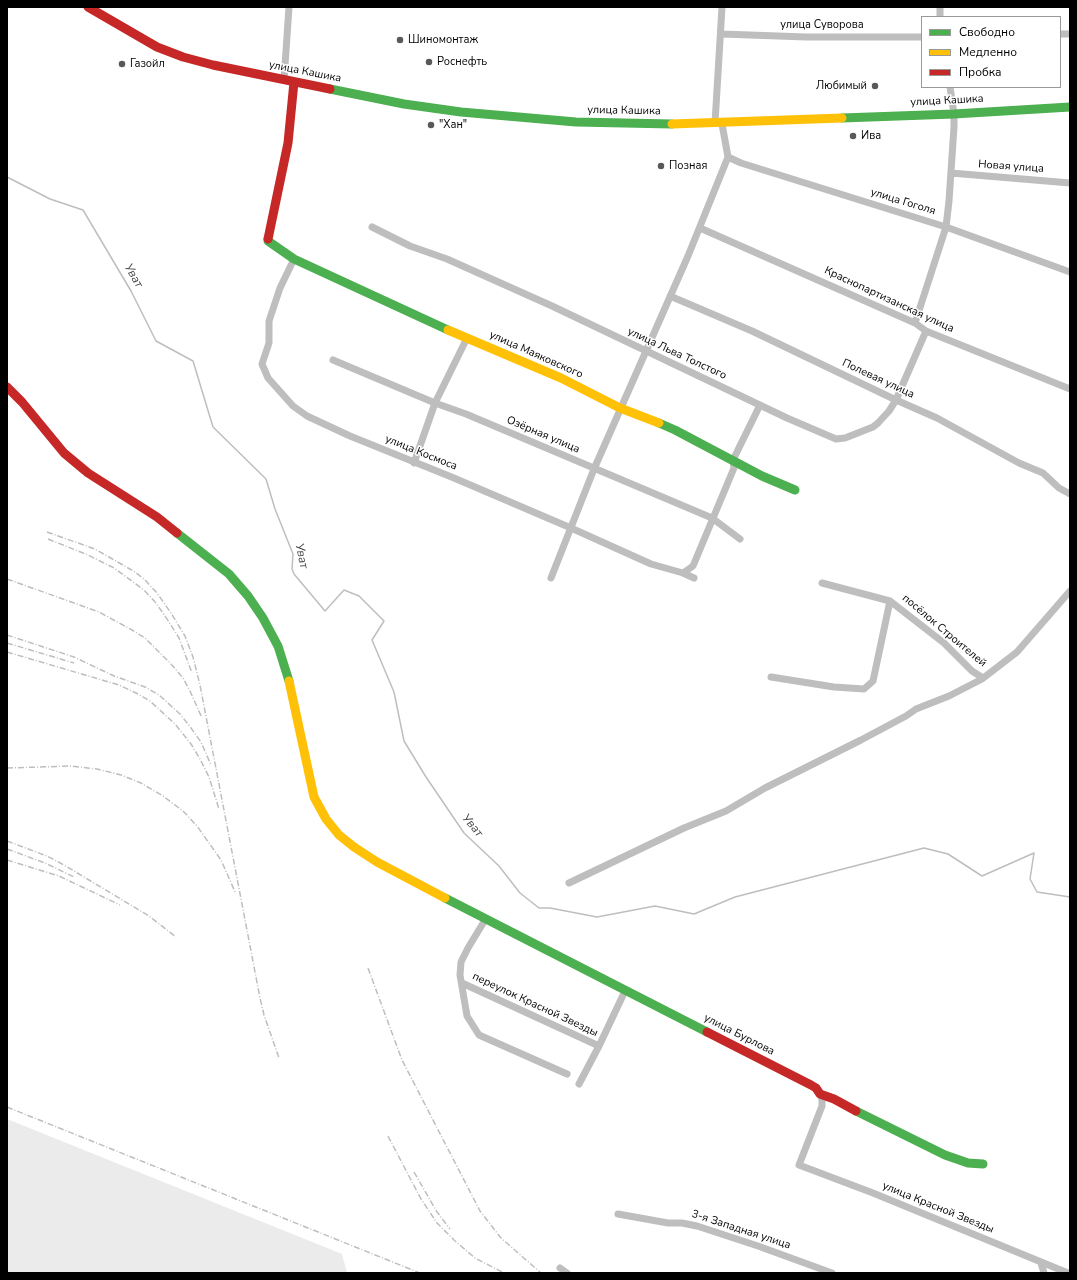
<!DOCTYPE html>
<meta charset="utf-8">
<style>
body{margin:0}
#map{position:relative;width:1077px;height:1280px;overflow:hidden;background:#fff;font-family:"Nunito Sans",sans-serif}
canvas{display:block}
.frame{position:absolute;inset:0;border:8px solid #000;pointer-events:none}
.legend{position:absolute;left:921px;top:16px;width:140px;height:72px;box-sizing:border-box;background:#fff;border:1px solid #999;margin:0;padding:5px 7px;list-style:none;font-size:12px;color:#000}
.legend li{display:flex;align-items:center;gap:8px;height:20px}
.legend b{width:20px;border:1px solid #999}
</style>
<div id="map">
<canvas width="1077" height="1280"></canvas>
<div class="frame"></div>
<ul class="legend">
<li><b style="height:5px;background:#4caf50"></b>Свободно</li>
<li><b style="height:5px;background:#ffc107"></b>Медленно</li>
<li><b style="height:5px;background:#c62828"></b>Пробка</li>
</ul>
</div>
<script>
const context = document.querySelector('canvas').getContext('2d');
context.lineJoin = 'round';
function fill(path, color) { context.fillStyle = color; context.fill(path, 'evenodd'); }
const poly = rows => new Path2D(rows.map(r => 'M' + r).join(''));
function trace(path, color, width, dash) { context.strokeStyle = color; context.lineWidth = width; context.lineCap = dash ? 'butt' : 'round'; context.setLineDash(dash || []); context.stroke(path); }
function label(font, color, halo, rows, align = 'center') {
  context.font = font + ' "Nunito Sans",sans-serif'; context.lineWidth = 3; context.setLineDash([]); context.textBaseline = 'middle'; context.strokeStyle = halo; context.fillStyle = color; for (const [text, x, y, turn = 0] of rows) {
    context.save(); context.translate(x, y); context.rotate((+turn || 0) * Math.PI / 180); context.textAlign = isNaN(turn) ? turn : align; if (halo) context.strokeText(text, 0, 0); context.fillText(text, 0, 0); context.restore();
  }
}
fill(poly([
 [7,1119,342,1254,347,1273,7,1273]
]), '#ebebeb');
trace(poly([
 [7,177,50,199,83,210,131,291,156,341,193,361,213,427,266,479,275,509,293,554,292,569,294,574,325,611,344,590,359,596,384,621,372,640,394,692,404,741,426,777,464,833,499,866,520,893,539,908,550,908,597,917,655,906,694,914,735,897,924,848,948,854,982,876,1034,853,1030,879,1037,892,1070,897]
]), '#bebebe', 1.5);
trace(poly([
 [940,7,940,17],
 [722,34,806,37,922,37],
 [1060,34,1070,34],
 [284,80,289,7],
 [715,123,722,7],
 [728,157,741,163,946,227,1070,272],
 [951,173,1070,183],
 [372,227,410,246,447,259,552,306,787,418,836,439,845,438,873,427,878,423,889,411,896,400,926,331],
 [700,228,915,323,926,331,1070,389],
 [294,259,280,288,269,321,269,343,262,364,268,378,293,406,307,416,350,436,454,478,571,528,651,564,683,573,694,578],
 [670,296,752,331,896,400,937,418,1019,463,1043,473,1059,488,1070,494],
 [915,323,946,227,949,201,954,127,954,114,950,87],
 [333,360,435,403,466,414,712,518,740,539],
 [414,463,435,403,467,338],
 [683,573,693,566,734,468,733,460,760,405],
 [551,578,594,469,688,256,728,157,722,124],
 [822,583,890,601,944,643,972,671,983,678],
 [771,677,834,687,864,689,873,681,890,601],
 [569,883,684,828,726,811,765,788,861,740,906,716,916,709,949,696,982,679,1017,652,1070,591],
 [485,920,468,948,461,962,460,975,467,1016,479,1035,567,1074],
 [462,983,599,1046],
 [579,1084,599,1046,625,991],
 [820,1094,822,1099,822,1106,799,1165,873,1193,1068,1273],
 [618,1214,668,1223,682,1223,697,1226,758,1246,832,1273],
 [1041,1263,1044,1273],
 [560,1268,567,1273]
]), '#bebebe', 7);
trace(poly([
 [330,89,404,104,461,112,576,122,672,124],
 [842,118,954,114,1070,107],
 [268,239,268,241,294,259,448,330],
 [659,423,675,430,762,476,795,490],
 [177,533,229,574,248,596,263,618,278,646,289,681],
 [445,898,707,1032],
 [856,1111,945,1155,968,1163,983,1164]
]), '#4caf50', 9);
trace(poly([
 [672,124,842,118],
 [448,330,561,378,620,408,659,423],
 [289,681,314,797,326,819,339,835,354,847,377,862,445,898]
]), '#ffc107', 9);
trace(poly([
 [88,7,157,47,183,57,213,65,330,89],
 [268,239,288,143,294,82],
 [7,387,22,402,64,453,88,473,157,517,177,533],
 [707,1032,811,1085,816,1088,820,1094,834,1099,856,1111]
]), '#c62828', 9);
trace(poly([
 [47,532,95,549,135,572,145,580,157,593,171,613,185,636,193,657,200,685,260,998,264,1015,279,1058],
 [48,539,88,555,114,568,144,590,156,603,169,622,179,638,192,673],
 [7,579,99,612,132,630,145,638,171,664,183,678,190,691,202,718],
 [7,635,74,657,114,676,145,687,159,695,180,714,191,728,201,742,211,765],
 [7,643,74,663],
 [7,652,119,685,136,693,150,701,175,724,191,744,200,759,209,777,219,809],
 [7,768,71,766,97,769,121,775,141,783,163,796,183,811,197,826,221,860,236,894],
 [7,841,47,856,64,865,149,916,176,937],
 [7,849,45,863,74,877],
 [7,860,59,876,120,905],
 [368,968,402,1060,480,1211,501,1238,541,1273],
 [7,1107,420,1273],
 [388,1136,421,1199,437,1223,454,1240,475,1258,504,1273],
 [414,1172,437,1212,450,1229]
]), '#bebebe', 1.5, [6, 2, 1, 2]);
for (const [x, y, r, color] of [
 [400,40,4,"#595959"],
 [429,62,4,"#595959"],
 [122,64,4,"#595959"],
 [875,86,4,"#595959"],
 [431,125,4,"#595959"],
 [853,136,4,"#595959"],
 [661,166,4,"#595959"]
]) { const dot = new Path2D(); dot.arc(x, y, r, 0, 2 * Math.PI); context.fillStyle = color; context.fill(dot); trace(dot, '#fff', 1.5); }
label('11px', '#000', '#fff', [
 ["улица Суворова",822,25],
 ["улица Кашика",305,72,11],
 ["улица Кашика",947,101,-3],
 ["улица Кашика",624,111,1],
 ["Новая улица",1011,167,4],
 ["улица Гоголя",903,202,17],
 ["Краснопартизанская улица",889,300,25],
 ["улица Льва Толстого",677,354,25],
 ["улица Маяковского",536,355,24],
 ["Полевая улица",878,379,25],
 ["Озёрная улица",543,435,23],
 ["улица Космоса",421,453,22],
 ["посёлок Строителей",944,631,40],
 ["переулок Красной Звезды",535,1005,25],
 ["улица Бурлова",739,1035,27],
 ["улица Красной Звезды",938,1208,22],
 ["3-я Западная улица",741,1230,18]
]);
label('11px', '#000', '#fff', [
 ["Шиномонтаж",408,40],
 ["Роснефть",437,62],
 ["Газойл",130,64],
 ["Любимый",867,86,"right"],
 ["\"Хан\"",439,125],
 ["Ива",861,136],
 ["Позная",669,166]
], 'left');
label('italic 12px', '#434343', '#fff', [
 ["Уват",133,276,60],
 ["Уват",301,556,78],
 ["Уват",472,826,50]
]);
</script>
